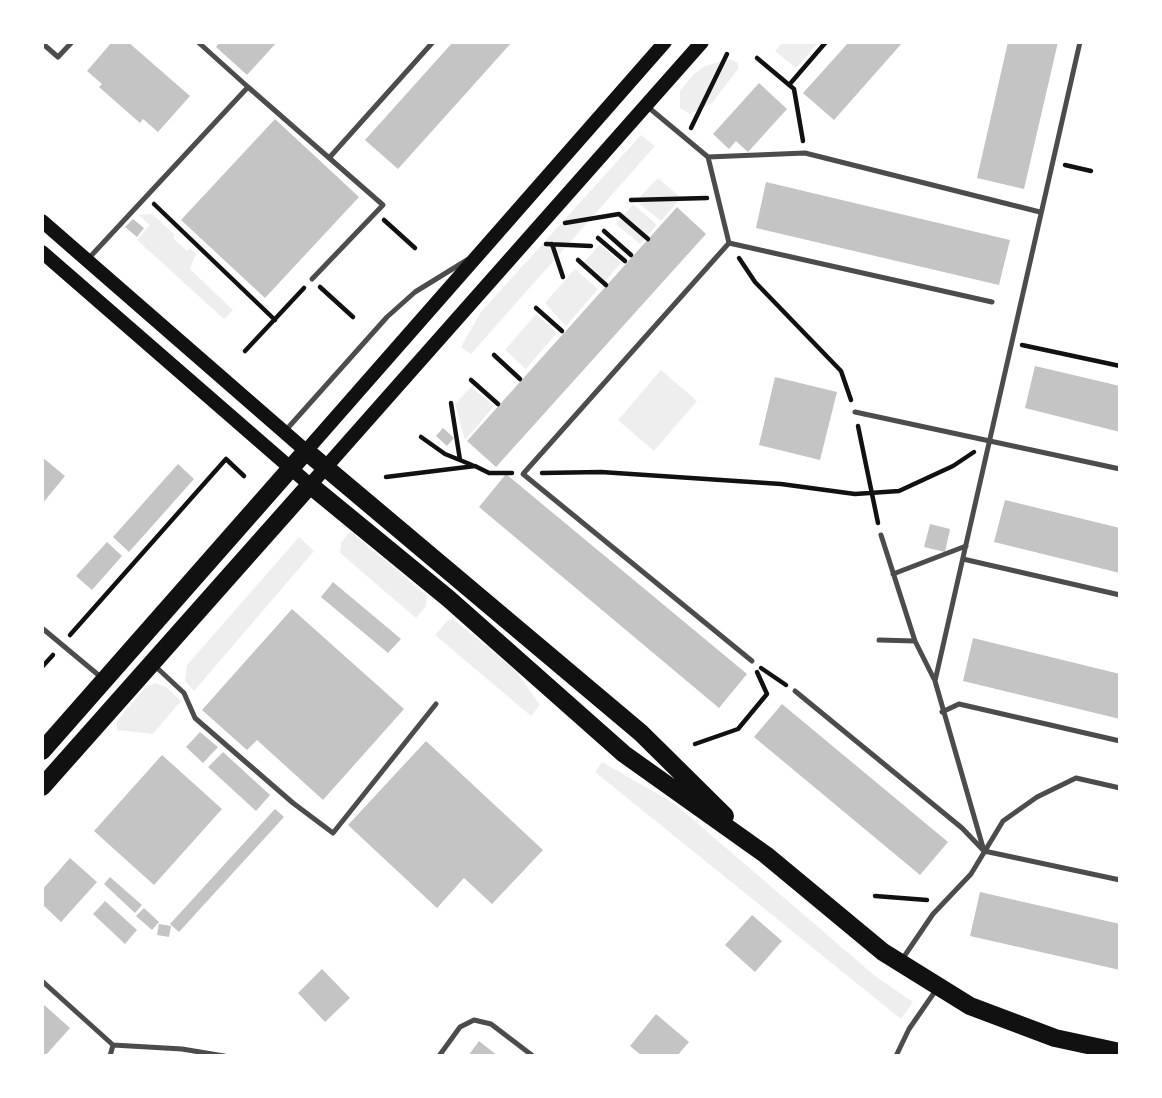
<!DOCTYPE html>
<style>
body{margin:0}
#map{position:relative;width:1162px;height:1098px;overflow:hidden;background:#fff;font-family:"Alegreya Sans",sans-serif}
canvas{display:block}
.frame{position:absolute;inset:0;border:44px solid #fff;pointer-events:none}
</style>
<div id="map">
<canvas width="1162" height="1098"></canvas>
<div class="frame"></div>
</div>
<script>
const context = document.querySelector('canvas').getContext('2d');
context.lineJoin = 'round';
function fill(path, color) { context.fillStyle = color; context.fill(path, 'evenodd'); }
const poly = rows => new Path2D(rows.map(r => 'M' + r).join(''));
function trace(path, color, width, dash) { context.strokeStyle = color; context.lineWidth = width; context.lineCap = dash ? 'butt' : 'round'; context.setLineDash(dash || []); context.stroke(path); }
fill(poly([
 [783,42,819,42,796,68,775,51],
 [730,59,738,63,738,69,712,103,690,114,680,108,680,91,694,74,705,66],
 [641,135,655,146,471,354,461,347,481,312],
 [658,178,681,198,661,221,636,201],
 [633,204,657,225,640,244,616,224],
 [152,214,175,235,173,238,187,251,190,248,196,254,190,269,233,310,224,319,137,240,150,225,139,215],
 [600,244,621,263,605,281,584,262],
 [575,269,598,289,566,326,545,303],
 [536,314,557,333,526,369,505,350],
 [661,370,697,401,654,451,618,420],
 [471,387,494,406,465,440,455,404],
 [350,531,427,596,426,606,416,618,340,553,341,543],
 [299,537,314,551,194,691,185,681,187,665],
 [453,619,516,671,540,705,531,716,435,635,447,621],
 [155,683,166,687,181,701,153,734,117,730,117,721,145,688],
 [602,762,675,804,875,976,913,1002,901,1019,595,772]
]), '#eee');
fill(poly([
 [112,42,128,42,190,96,158,132,143,119,140,123,99,87,102,84,87,71],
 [220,42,277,42,247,75,216,47],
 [453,42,512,42,398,169,365,140],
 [849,42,903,42,834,120,803,93],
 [1008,42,1058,42,1024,189,977,178],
 [759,83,787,109,748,152,736,141,729,149,713,134],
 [275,119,359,197,265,298,181,220],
 [766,182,1010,240,999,285,756,228],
 [677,207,706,234,496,467,467,441],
 [133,219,144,228,137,237,125,227],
 [1035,366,1120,386,1120,432,1025,408],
 [775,377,837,392,820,460,759,445],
 [443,428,454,438,447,446,436,436],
 [42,457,65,476,42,504],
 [178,464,194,479,129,552,113,537],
 [506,474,747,674,719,708,479,507],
 [1005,500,1120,528,1120,573,994,542],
 [930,524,950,529,945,552,924,547],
 [107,542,122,556,92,590,76,576],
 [333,582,401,639,388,653,321,597],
 [292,609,404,709,323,800,257,740,247,750,202,710],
 [973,638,1120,674,1120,719,963,681],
 [782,704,948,842,920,875,754,737],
 [200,732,218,747,203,763,186,747],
 [426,741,543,850,492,904,464,878,437,908,348,825],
 [223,752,270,795,256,811,208,767],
 [162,755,222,809,154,885,94,831],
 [275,809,284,817,179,932,170,924],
 [70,858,97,882,61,922,42,904,42,890],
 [110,877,142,905,135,913,104,884],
 [980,892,1120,924,1120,970,970,936],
 [105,901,137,930,125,944,93,914],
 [144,908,159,922,152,930,136,916],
 [752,915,782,941,755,972,725,945],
 [159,924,171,926,169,937,157,935],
 [322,969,350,998,325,1022,298,993],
 [42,1003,70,1028,45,1056,42,1056],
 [656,1014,689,1042,677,1056,642,1056,630,1046],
 [479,1041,498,1056,468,1056]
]), '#c4c4c4');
trace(poly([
 [757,58,794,89,803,141],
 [789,85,826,42],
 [691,128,727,54],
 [1065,165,1091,171],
 [631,200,707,198],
 [154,204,275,320],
 [384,220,415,248],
 [565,223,619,214,648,239],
 [604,231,631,255],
 [598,238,625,261],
 [546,244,591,246],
 [552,244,563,277],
 [739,258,755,282,841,371,851,400],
 [578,260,606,285],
 [320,287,353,317],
 [536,308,562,331],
 [1022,345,1120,366],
 [245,351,304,288],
 [494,355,520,379],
 [471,380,498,404],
 [451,403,460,460],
 [858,426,878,523],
 [421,437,445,454,472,465],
 [542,473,601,472,781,484,855,494,899,491,953,466,974,452],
 [386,477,475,466,489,473,512,473],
 [70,635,226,459,244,476],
 [42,667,53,655],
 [761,668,786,685],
 [695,744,738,729,767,694,757,672],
 [875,896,927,900]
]), '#111', 4.5);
trace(poly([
 [198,42,248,87],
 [42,43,58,57,72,42],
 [648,107,708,157,729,243],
 [708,157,805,153,1040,212],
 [329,158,433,42],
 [89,258,248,87,383,205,312,279],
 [855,412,1120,469],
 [286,430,387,317,415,292,467,260],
 [881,535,915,641,934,679],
 [963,559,1120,595],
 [893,574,966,546],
 [42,628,102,678],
 [879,640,915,641],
 [752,661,523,474,729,243,992,302],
 [155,666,184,693,195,718,293,803,333,833,436,704],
 [795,691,962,828,984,851,1120,880],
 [942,712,959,704,1120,741],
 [984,851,935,681,1080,42],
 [901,961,933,914,971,874,1003,821,1037,797,1076,778,1120,788],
 [42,981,113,1045,182,1049,224,1056],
 [110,1056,113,1045],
 [439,1056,460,1027,474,1020,491,1024,533,1056],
 [896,1056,909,1029,936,990]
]), '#4c4c4c', 5);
trace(poly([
 [42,221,306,451,665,42],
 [42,252,310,485,702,42]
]), '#111', 14);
trace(poly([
 [42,751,306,451,641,733,725,816],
 [42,787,310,485,449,599,624,754,766,855,883,952,970,1006,1055,1038,1120,1052]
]), '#111', 18);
</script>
